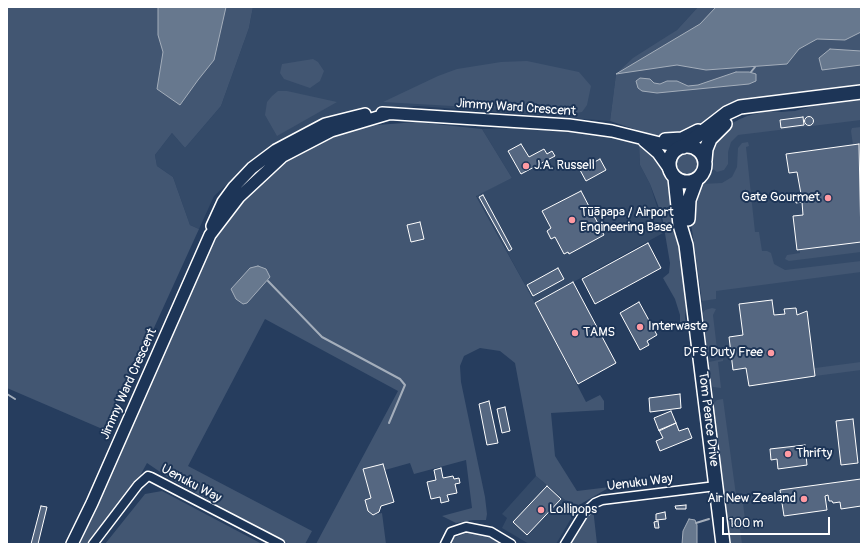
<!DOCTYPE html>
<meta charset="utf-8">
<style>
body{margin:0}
#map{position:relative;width:868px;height:551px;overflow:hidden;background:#263d5e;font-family:Pangolin,sans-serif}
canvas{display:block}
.frame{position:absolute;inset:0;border:8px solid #fff;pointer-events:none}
.scale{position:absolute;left:722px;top:517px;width:108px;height:18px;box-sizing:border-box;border:2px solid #fff;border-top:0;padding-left:5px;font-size:12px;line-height:14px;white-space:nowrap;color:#fff;-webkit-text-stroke:3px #1d3557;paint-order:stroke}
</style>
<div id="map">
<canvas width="868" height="551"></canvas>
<div class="frame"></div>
<div class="scale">100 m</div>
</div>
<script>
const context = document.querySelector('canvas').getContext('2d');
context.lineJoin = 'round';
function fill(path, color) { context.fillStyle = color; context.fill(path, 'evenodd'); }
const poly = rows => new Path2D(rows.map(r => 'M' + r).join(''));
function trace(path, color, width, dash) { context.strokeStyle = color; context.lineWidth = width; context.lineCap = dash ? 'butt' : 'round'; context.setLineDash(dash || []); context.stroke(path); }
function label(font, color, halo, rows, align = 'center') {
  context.font = font + ' Pangolin,sans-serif'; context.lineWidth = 4; context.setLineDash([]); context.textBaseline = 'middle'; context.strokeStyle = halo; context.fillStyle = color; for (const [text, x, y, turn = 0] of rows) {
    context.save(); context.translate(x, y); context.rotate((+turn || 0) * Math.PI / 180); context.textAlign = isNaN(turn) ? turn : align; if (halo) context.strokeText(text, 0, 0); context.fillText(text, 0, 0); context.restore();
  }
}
fill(poly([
 [253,7,698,7,677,30,616,74,610,121,418,106,376,110,331,117,298,132,258,156,214,196,199,229,190,225,173,177,157,166,155,155,172,133,185,148,221,106,249,28],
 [861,100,861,544,731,544,701,295,702,184,706,183,708,165,739,119,767,111,781,112,795,111,813,106],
 [515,128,555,130,613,136,639,145,640,165,650,184,665,232,535,303,476,195,512,178,482,129],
 [536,476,565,500,579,505,556,544,529,544,502,528,507,518,502,514]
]), '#344a68');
fill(poly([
 [7,7,253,7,249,28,221,106,185,148,172,133,155,155,157,166,173,177,190,225,199,229,107,431,7,388],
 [698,7,861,7,861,84,749,101,699,129,665,137,652,135,610,121,616,74,633,58,677,30],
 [313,59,318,62,324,71,320,81,310,88,284,79,280,73,282,64],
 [527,61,579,72,591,86,587,105,582,112,575,113,546,111,533,113,503,109,383,102,438,76,457,69,501,62],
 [278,91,287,91,337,102,277,136,265,115,267,102,272,96],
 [861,100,861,120,738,135,731,142,728,152,728,164,724,170,717,172,708,165,708,150,730,124,747,116,767,111,781,112,795,111,813,106],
 [416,122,482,129,512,178,476,196,535,303,586,402,600,395,604,401,604,410,551,413,555,456,577,491,610,487,579,505,565,500,536,476,515,363,500,351,480,348,464,356,460,366,461,382,485,497,487,514,486,520,473,520,456,523,442,516,472,508,466,460,414,474,410,463,385,470,383,464,363,470,371,498,366,500,368,511,373,515,382,513,386,544,316,544,398,391,265,319,188,466,312,531,305,544,289,544,172,480,147,463,136,483,90,544,80,544,219,229,249,190,279,164,334,135,365,126],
 [861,127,861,156,859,144,853,145,851,131,852,128],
 [748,142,749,146,746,147,755,232,759,232,762,251,767,251,771,253,774,264,785,270,861,261,861,272,716,291,716,299,702,301,690,216,698,186,702,184,722,183,732,177,737,167,738,148,742,143],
 [639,145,649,149,664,167,673,183,686,310,685,315,686,326,680,328,680,315,675,299,663,278,669,273,670,263,662,216,650,184,640,165],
 '674 165a13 13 0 1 1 26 0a13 13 0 1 1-26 0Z',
 [861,242,861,252,789,261,785,259,787,255,800,253,800,250],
 [712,308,716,309,713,315,717,349,723,349,723,351,712,353,708,352,707,349,703,313,705,310],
 [723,359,723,361,718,362,721,388,713,387,711,383,709,362],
 [861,362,861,370,815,376,815,368],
 [723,399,736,495,742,495,746,528,740,529,742,544,731,544,713,404,717,400],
 [162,491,262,544,105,544,145,494],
 [593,508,597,544,571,544,583,523],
 [468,532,486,534,501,544,451,544,454,538]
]), '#425672');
const water = poly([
 [158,7,226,7,214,60,198,80,180,105,157,89,163,52,158,35,158,7],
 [716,7,861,7,861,32,845,40,817,39,799,49,787,64,706,70,677,65,616,74,700,24,716,7],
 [830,49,861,51,861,65,822,70,819,58,830,49],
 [736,72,749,72,756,74,756,81,749,84,657,93,642,91,638,88,636,81,640,78,650,79,654,83,660,84,667,81,677,81,688,86,698,85,736,72],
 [258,266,266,269,270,277,247,303,243,304,236,299,231,289,250,268,258,266],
 [689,519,695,520,697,525,697,544,682,544,683,531,689,519]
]);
fill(water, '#67788e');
trace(water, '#a4aebb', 1);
trace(poly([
 [751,72,755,67],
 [268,281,322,337,400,379,405,385,389,423],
 [7,394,15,399],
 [696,523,709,519]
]), '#a4aebb', 2);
const building = poly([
 '804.5 121a4.5 4.5 0 1 1 9 0a4.5 4.5 0 1 1-9 0Z',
 [803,117,804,125,781,128,780,120,803,117],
 [521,144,529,157,544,149,547,154,552,151,555,156,521,174,508,151,521,144],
 [859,144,861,242,797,250,793,216,803,215,802,202,796,203,795,194,801,194,797,172,789,173,786,154,859,144],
 [600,159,606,170,586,181,580,170,600,159],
 [581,191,604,235,569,254,568,252,564,254,555,237,551,239,547,231,551,228,542,211,581,191],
 [483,195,512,249,509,251,479,197,483,195],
 [420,222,424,239,411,242,407,225,420,222],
 [648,243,661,268,595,304,582,279,648,243],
 [558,268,564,279,533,296,527,285,558,268],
 [573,282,616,363,578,384,535,303,573,282],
 [772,300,774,315,785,314,784,309,796,308,797,315,807,311,815,376,749,386,746,368,733,370,729,337,743,335,739,304,772,300],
 [639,302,657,335,647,341,649,345,640,350,620,313,639,302],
 [680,394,681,408,650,412,649,398,680,394],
 [489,401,498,443,487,445,479,404,489,401],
 [505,407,510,431,502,433,497,409,505,407],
 [671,411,676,423,659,431,654,418,671,411],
 [853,419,858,463,841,465,836,421,853,419],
 [676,423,679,431,688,428,692,438,660,451,656,441,663,438,659,430,676,423],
 [805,445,807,465,778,469,777,459,771,460,770,449,805,445],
 [383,464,394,502,381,506,379,512,373,515,368,511,365,500,371,498,363,469,383,464],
 [441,468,443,478,453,476,454,479,459,478,460,483,455,484,457,493,447,495,449,501,441,503,440,497,431,499,427,482,436,480,434,470,441,468],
 [861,479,861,506,841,509,840,502,833,503,832,501,829,501,828,495,825,496,827,510,784,516,780,490,861,479],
 [547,486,561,499,527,535,513,522,547,486],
 [686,505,686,509,676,509,675,506,686,505],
 [41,506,47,507,38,544,31,544,41,506],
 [665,512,666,519,656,520,656,514,665,512],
 [658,521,659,528,655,528,654,522,658,521]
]);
fill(building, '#556781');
trace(building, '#fff', 1);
const minor = poly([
 [93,544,138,485,148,476,151,477,280,544],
 [445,544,451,532,466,527,491,532,511,544],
 [565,544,584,513,595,503,602,500,716,486]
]);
const tertiary = poly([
 [382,113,569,125,612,131,660,143,683,147],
 [665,139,682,138,698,130],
 [644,141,658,153,670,170],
 [212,226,223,202,234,187,252,168,276,150,325,124,365,114],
 [72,544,92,503,210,235,239,197,283,156,331,131,388,114]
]);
const primary = poly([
 '669 164a18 18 0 1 1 36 0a18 18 0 1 1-36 0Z',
 [683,147,727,113,740,107,861,92],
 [705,160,706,149,710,139,725,124],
 [675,178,680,225,686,245,723,544],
 [688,219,689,200,696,181]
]);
trace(minor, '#fff', 11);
trace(tertiary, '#fff', 14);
trace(primary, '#fff', 16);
trace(minor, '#1d3557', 8);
trace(tertiary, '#1d3557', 11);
trace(primary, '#1d3557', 13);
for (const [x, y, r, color] of [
 [526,166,4,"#ff9aa2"],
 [828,198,4,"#ff9aa2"],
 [572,220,4,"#ff9aa2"],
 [640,327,4,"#ff9aa2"],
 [575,333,4,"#ff9aa2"],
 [771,353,4,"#ff9aa2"],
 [788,454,4,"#ff9aa2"],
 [804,499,4,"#ff9aa2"],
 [541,510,4,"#ff9aa2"]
]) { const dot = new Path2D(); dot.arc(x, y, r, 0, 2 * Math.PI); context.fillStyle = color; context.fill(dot); trace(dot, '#1d3557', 1.5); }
label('13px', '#fff', '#1d3557', [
 ["Jimmy Ward Crescent",516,108,4],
 ["Jimmy Ward Crescent",129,384,-66],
 ["Tom Pearce Drive",708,419,83],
 ["Uenuku Way",640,483,-7],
 ["Uenuku Way",191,484,28]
]);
label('13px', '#fff', '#1d3557', [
 ["J.A. Russell",534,166],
 ["Gate Gourmet",820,198,"right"],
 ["Tūāpapa / Airport",580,213],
 ["Engineering Base",580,228],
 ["Interwaste",648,327],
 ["TAMS",583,333],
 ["DFS Duty Free",763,353,"right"],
 ["Thrifty",796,454],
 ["Air New Zealand",796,499,"right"],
 ["Lollipops",549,510]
], 'left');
</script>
